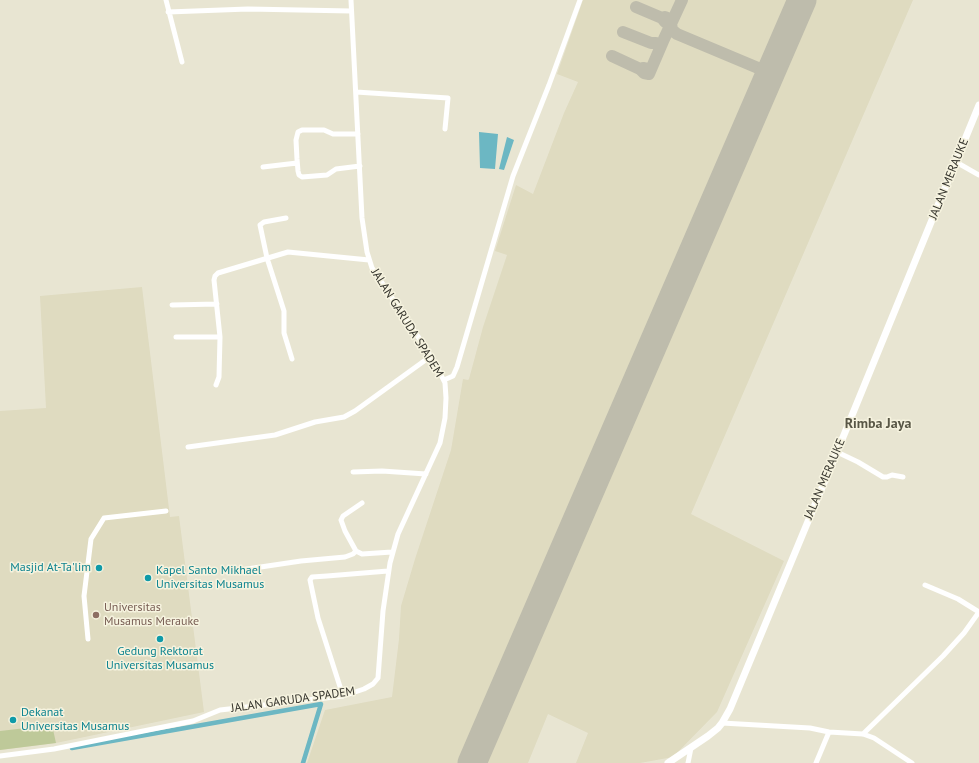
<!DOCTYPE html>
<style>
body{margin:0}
canvas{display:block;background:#e8e5d2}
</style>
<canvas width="979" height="763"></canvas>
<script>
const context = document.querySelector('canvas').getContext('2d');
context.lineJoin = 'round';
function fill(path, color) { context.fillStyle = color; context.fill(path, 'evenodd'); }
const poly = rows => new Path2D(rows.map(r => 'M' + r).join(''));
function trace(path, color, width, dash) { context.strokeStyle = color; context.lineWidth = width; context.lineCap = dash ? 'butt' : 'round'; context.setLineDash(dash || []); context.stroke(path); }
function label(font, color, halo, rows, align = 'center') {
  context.font = font + ' "PT Sans",sans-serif'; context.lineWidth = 3; context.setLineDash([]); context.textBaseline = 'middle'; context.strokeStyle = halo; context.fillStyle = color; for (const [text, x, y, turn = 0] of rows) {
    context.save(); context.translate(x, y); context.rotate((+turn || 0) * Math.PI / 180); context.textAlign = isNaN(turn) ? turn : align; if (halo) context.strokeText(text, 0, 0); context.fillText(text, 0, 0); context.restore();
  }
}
fill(poly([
 [583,0,913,0,691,514,784,561,717,712,673,757,640,763,576,763,588,733,548,714,528,763,307,763,325,710,392,697,399,639,401,606,415,559,451,450,463,379,468,380,469,379,483,327,507,255,495,251,516,185,533,194,564,113,578,82,557,74],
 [142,287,170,517,179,516,204,712,56,743,0,750,0,411,46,408,40,296]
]), '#dfdbc0');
fill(poly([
 [52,725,56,743,0,750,0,731]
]), '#bec999');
fill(poly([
 [479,132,498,134,495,169,480,168],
 [507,137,514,140,504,170,499,169]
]), '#6cb7c3');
trace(poly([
 [72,748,321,704,303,763]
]), '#6cb7c3', 4.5);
trace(poly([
 [636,7,662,18,665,17,670,19],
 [662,18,665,22,671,23,672,30,677,34,770,73],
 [623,32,651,43,656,43,661,46],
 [612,56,640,69,643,68,648,69],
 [640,69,644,73,649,74,664,39,682,0]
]), '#bebcac', 12);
trace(poly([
 [472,763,802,0]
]), '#bebcac', 29);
trace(poly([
 [166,0,182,62],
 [168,12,248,9,351,11],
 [356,92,448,98,445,129],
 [358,134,333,134,324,130,302,130,298,132,296,140,297,159,298,171,299,175,302,177,327,175,336,169,360,166],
 [956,162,979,175],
 [263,167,297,163],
 [286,218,264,222,260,225,267,258,284,311,284,333,292,359],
 [172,305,217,304],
 [176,337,220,337],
 [444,380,453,376,457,367,513,176,549,85,580,0],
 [216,385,219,377,220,337,214,280,215,276,218,273,288,252,369,260],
 [188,447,275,435,315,422,344,417,355,411,431,356],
 [837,452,858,462,883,477,887,477,892,475,903,477],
 [353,472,382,471,426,474],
 [362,503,343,516,341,520,345,531,356,551,362,554,392,552],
 [227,572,301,561,345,557,353,554,356,551],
 [925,585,958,599,979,612],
 [88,639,84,596,91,539,104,518,166,511],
 [343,696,318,618,310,580,312,577,327,576,388,571],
 [722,723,810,728,829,732,863,734,874,738,912,763],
 [863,734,943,656,964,633,979,612],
 [0,756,54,749,193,721,220,710,343,696,364,689,373,684,378,678,383,611,390,563,398,534,440,443,445,418,446,398,445,383,440,373,427,350,372,268,367,252,362,218,351,0],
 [688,763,691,748],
 [816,763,829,732]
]), '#fff', 5);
trace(poly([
 [668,763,708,736,718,728,722,723,730,709,846,430,979,105]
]), '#fff', 7);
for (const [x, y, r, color] of [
 [99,568,4,"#0f9aa8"],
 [148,578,4,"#0f9aa8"],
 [96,615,4,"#8d6e63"],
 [160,639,4,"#0f9aa8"],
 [13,720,4,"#0f9aa8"]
]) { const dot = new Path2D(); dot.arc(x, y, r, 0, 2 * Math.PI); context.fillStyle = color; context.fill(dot); trace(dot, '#f6f3df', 1.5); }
label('12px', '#34332c', '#f6f3df', [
 ["JALAN MERAUKE",949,179,-68],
 ["JALAN GARUDA SPADEM",407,323,58],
 ["JALAN MERAUKE",825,479,-67],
 ["JALAN GARUDA SPADEM",293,700,-8]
]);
label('12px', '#0d838f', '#f6f3df', [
 ["Masjid At-Ta'lim",91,568,"right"],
 ["Kapel Santo Mikhael",156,571],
 ["Universitas Musamus",156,585],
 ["Gedung Rektorat",160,652,"center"],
 ["Universitas Musamus",160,666,"center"],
 ["Dekanat",21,713],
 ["Universitas Musamus",21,727]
], 'left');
label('12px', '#785e54', '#f6f3df', [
 ["Universitas",104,608],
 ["Musamus Merauke",104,622]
], 'left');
label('bold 14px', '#595746', '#f6f3df', [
 ["Rimba Jaya",878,424]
]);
</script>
